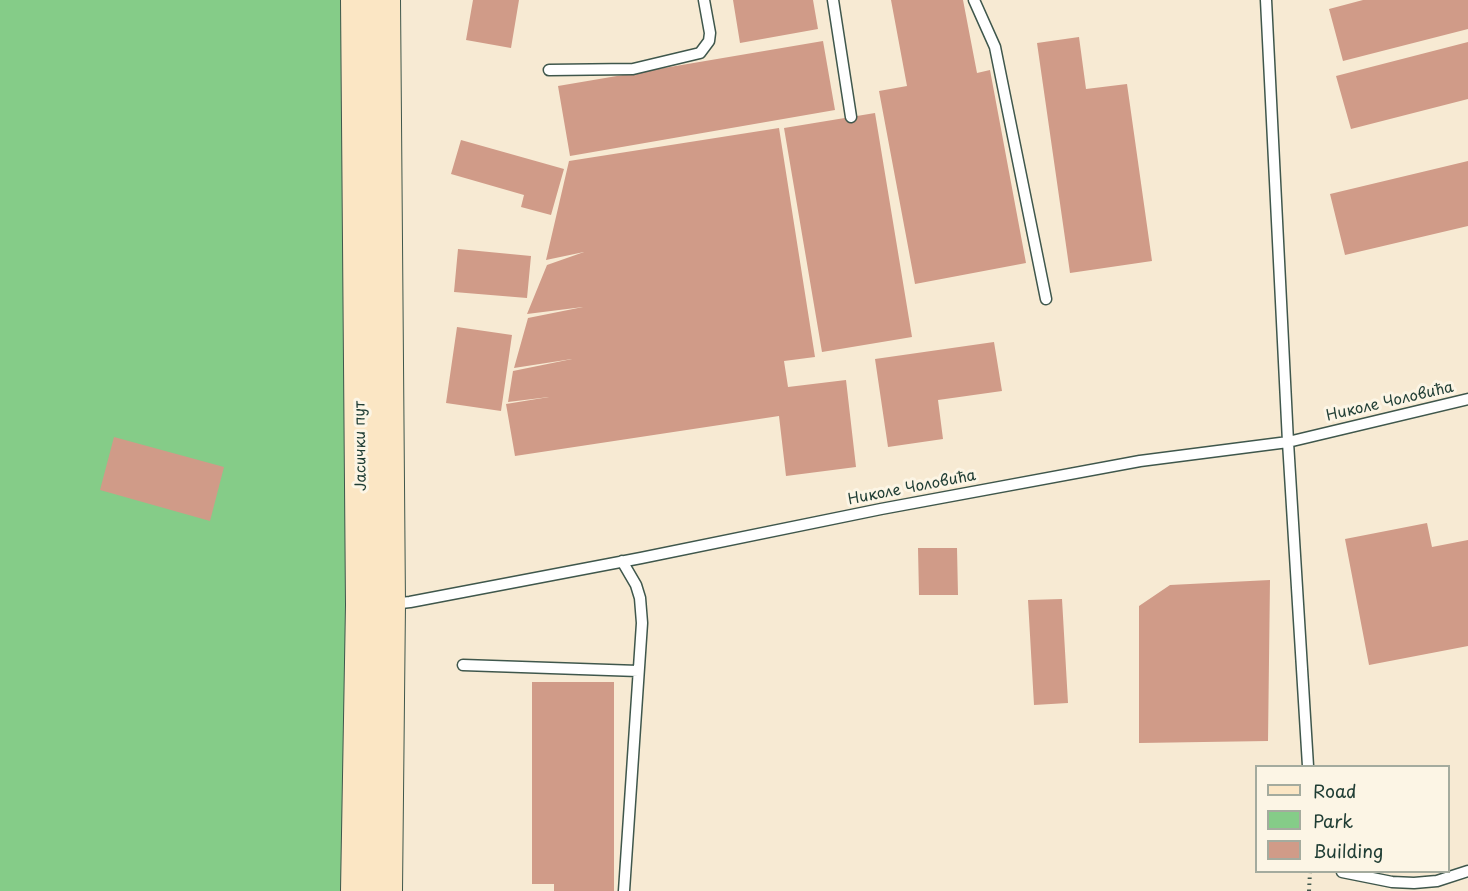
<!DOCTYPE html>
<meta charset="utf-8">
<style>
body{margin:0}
#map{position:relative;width:1468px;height:891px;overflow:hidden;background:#f7ead3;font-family:"Playpen Sans",sans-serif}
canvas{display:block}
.legend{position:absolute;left:1255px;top:765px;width:195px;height:108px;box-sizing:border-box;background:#fcf5e5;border:2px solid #a4ab9e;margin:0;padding:8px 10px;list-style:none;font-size:18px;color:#1f3d34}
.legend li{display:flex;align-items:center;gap:12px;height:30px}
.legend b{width:30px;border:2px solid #a4ab9e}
</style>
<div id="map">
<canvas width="1468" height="891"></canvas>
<ul class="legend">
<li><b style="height:8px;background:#fbe6c4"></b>Road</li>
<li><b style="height:16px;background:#85cc88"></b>Park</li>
<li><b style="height:16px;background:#d09b88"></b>Building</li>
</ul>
</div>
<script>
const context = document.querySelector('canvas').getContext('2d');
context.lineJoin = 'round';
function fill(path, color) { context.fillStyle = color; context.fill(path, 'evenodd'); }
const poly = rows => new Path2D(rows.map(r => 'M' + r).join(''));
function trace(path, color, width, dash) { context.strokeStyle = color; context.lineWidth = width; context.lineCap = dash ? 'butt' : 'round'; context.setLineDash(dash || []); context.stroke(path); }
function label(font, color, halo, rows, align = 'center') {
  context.font = font + ' "Playpen Sans",sans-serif'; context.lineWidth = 6; context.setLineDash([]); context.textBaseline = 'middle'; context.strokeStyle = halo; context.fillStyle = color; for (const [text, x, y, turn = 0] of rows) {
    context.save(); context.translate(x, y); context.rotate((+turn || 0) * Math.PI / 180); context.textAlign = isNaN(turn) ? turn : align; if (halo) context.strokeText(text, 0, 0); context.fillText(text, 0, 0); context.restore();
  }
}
fill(poly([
 [0,0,357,0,357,891,0,891]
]), '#85cc88');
fill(poly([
 [473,0,519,0,511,48,466,40],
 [733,0,813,0,818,29,740,43],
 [891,0,963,0,977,73,990,70,1026,263,915,284,879,91,907,86],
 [1363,0,1468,0,1468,29,1343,61,1329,9],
 [1079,37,1086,89,1127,84,1152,261,1070,273,1037,43],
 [823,41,835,110,570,156,558,86],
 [1468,42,1468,99,1351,129,1336,76],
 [875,113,912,337,822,352,784,128],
 [779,128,815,357,784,361,788,387,846,380,856,467,786,476,779,416,515,456,506,404,549,397,508,402,513,371,572,359,514,368,528,318,583,307,527,314,547,265,584,252,546,260,569,161],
 [461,140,564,169,551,215,521,207,524,195,451,174],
 [1468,161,1468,226,1345,255,1330,194],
 [458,249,531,256,527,298,454,292],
 [457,327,512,335,501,411,446,403],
 [994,342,1002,391,938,400,943,439,888,447,875,359],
 [114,437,224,467,210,521,100,490],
 [1427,523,1432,547,1468,540,1468,646,1369,665,1345,539],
 [918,548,957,548,958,595,919,595],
 [1270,580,1268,741,1139,743,1139,606,1170,585],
 [1062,599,1068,703,1034,705,1028,600],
 [532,682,614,682,614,891,554,891,554,884,532,884]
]), '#d09b88');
const lane = poly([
 [833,0,851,117],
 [974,0,995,47,1046,299],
 [1266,0,1288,442,1308,766],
 [549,70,633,69,700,53,709,41,710,33,704,0],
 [622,561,636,585,640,598,642,623,624,891],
 [392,604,410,602,641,558,881,509,1140,461,1288,442,1468,399],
 [463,665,638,671],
 [1342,872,1392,882,1414,883,1437,881,1468,871]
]);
const secondary = poly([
 [357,0,362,605,357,891],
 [384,0,389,604,386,891]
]);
trace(lane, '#3f574c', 13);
trace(secondary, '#3f574c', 34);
trace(poly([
 [1309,891,1310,872]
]), '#3f574c', 4, [1.5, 4.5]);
trace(lane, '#fff', 10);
trace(secondary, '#fbe6c4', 32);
label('15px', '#1f3d34', '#fcf5e5', [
 ["Николе Чоловића",1390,402,-13],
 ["Јасички пут",361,446,-91],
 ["Николе Чоловића",912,488,-11]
]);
</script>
